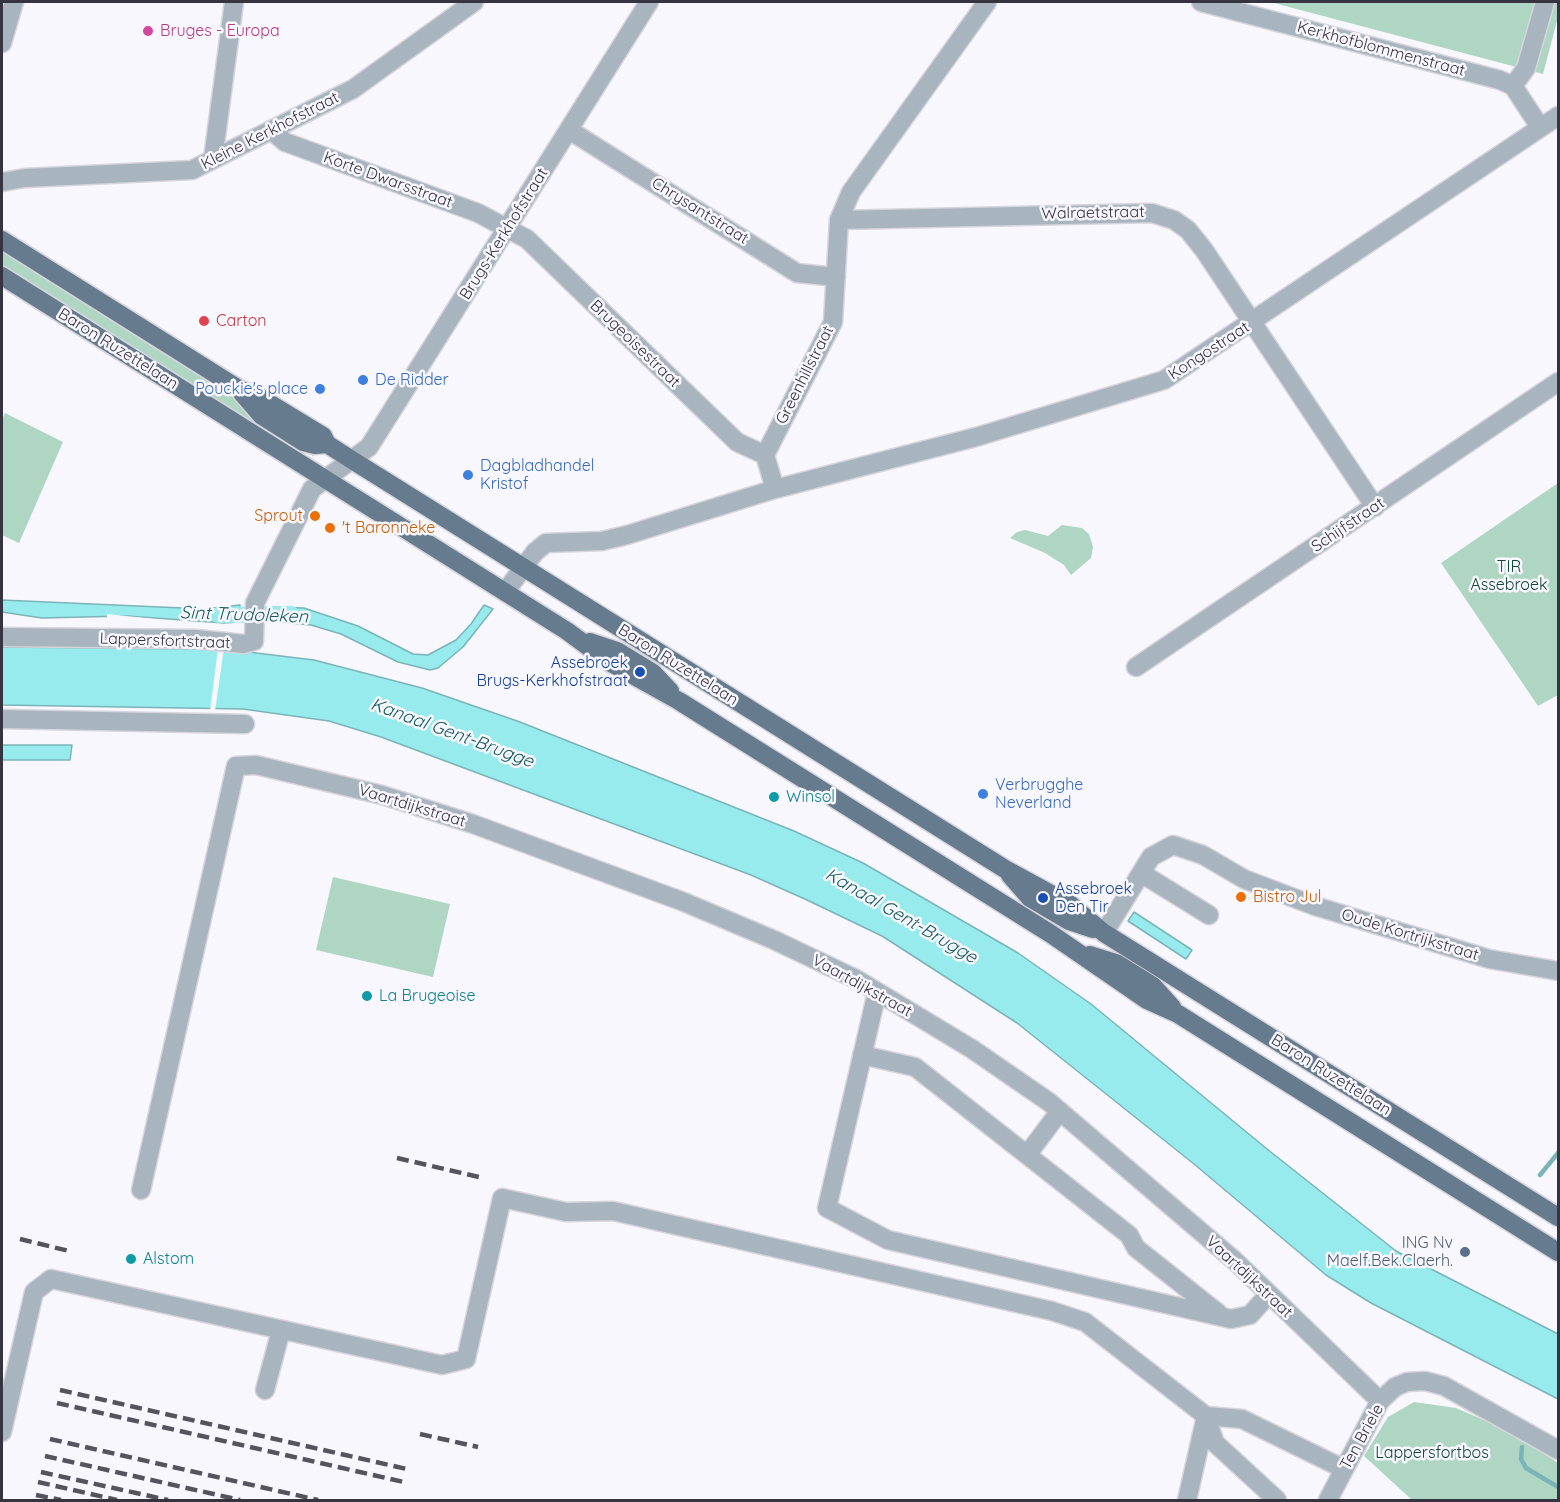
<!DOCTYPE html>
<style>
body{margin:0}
#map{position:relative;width:1560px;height:1502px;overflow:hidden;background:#f9f7fe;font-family:Quicksand,sans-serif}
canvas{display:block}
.frame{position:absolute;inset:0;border:3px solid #363440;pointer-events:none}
</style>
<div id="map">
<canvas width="1560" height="1502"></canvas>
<div class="frame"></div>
</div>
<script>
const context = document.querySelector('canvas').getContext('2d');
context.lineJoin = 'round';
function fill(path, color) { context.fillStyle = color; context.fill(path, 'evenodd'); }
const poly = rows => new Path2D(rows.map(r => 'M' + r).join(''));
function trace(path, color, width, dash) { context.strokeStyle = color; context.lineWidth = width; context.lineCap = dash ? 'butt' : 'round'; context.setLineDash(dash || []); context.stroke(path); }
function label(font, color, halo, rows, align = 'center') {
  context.font = font + ' Quicksand,sans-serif'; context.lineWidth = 5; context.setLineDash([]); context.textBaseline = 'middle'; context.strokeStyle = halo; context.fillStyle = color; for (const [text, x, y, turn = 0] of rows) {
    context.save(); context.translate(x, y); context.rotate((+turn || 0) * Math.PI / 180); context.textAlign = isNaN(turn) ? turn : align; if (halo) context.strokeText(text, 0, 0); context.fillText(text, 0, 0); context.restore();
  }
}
fill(poly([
 [1270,2,1558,2,1558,17,1543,74],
 [2,251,251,407,316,451,313,456,257,420,248,423,2,266],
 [5,413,63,442,19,543,2,535,2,420],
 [1558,483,1558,695,1538,706,1441,563],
 [1062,525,1082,528,1089,534,1093,547,1091,558,1071,575,1064,565,1045,553,1010,538,1017,532,1025,530,1048,536],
 [333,877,450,904,433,977,316,950],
 [1414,1402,1456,1408,1509,1431,1558,1463,1558,1500,1412,1500,1364,1456,1388,1417]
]), '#afd6c2');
const water = poly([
 [2,600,205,609,240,605,239,622,224,623,127,616,42,618,2,612,2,600],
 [484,605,493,609,463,647,438,668,430,670,398,662,341,634,311,625,269,621,270,607,304,608,358,626,413,654,428,655,456,640,471,624,484,605],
 [2,647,195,649,248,652,314,660,422,688,520,722,794,831,863,863,1018,953,1091,1004,1267,1149,1396,1251,1558,1334,1558,1399,1371,1303,1326,1275,1194,1164,1017,1023,882,936,807,900,751,875,381,737,329,721,243,709,2,705,2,647],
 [2,745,72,745,70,760,2,760,2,745],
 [1134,912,1192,950,1186,959,1128,921,1134,912]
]);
fill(water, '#97ebed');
trace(water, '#7ab4b9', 1.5);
fill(poly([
 [107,614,212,625,107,620],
 [218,648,224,648,215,711,210,711]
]), '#f9f7fe');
trace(poly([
 [1540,1175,1558,1153],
 [1522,1447,1521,1459,1526,1468,1558,1487]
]), '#7ab4b9', 4.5);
trace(poly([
 [218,615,291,614]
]), '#97ebed', 16);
const minor = poly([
 [1201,2,1500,80,1513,86,1540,127],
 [2,43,14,2],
 [1513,86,1526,68,1545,2],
 [271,130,285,142,478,213,527,239,737,442,765,455],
 [569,130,797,273,836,277],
 [213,159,234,2],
 [2,182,25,178,192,170,353,89,474,2],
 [839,220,1152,213,1174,220,1188,230,1204,250,1375,507],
 [775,489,765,455,833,322,839,220,851,192,987,2],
 [505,592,535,552,546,543,602,541,627,535,775,489,976,437,1164,380,1558,116],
 [2,637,196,639,244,644,254,641,255,603,312,489,369,447,649,2],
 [1136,667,1558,382],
 [2,719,245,724],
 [1141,873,1209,915],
 [1104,933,1151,857,1173,845,1203,855,1244,879,1315,906,1489,959,1558,971],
 [877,992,827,1208,888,1240,1231,1319,1250,1315,1269,1294],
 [862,1055,915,1067,1129,1235,1136,1248,1218,1313],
 [1027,1155,1060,1111],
 [141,1190,236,766,256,765,382,795,473,824,684,902,774,940,856,979,972,1049,1049,1102,1234,1260,1380,1401],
 [265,1390,281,1330],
 [2,1432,34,1292,51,1279,442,1365,466,1359,502,1198,566,1212,613,1211,1052,1311,1085,1322,1206,1416,1187,1500],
 [1277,1500,1215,1443,1206,1416,1242,1419,1344,1469],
 [1328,1500,1380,1401,1395,1387,1407,1382,1425,1381,1444,1386,1558,1450]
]);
const major = poly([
 [2,240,239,389,259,397,323,436,327,444,352,460,1005,869,1071,905,1104,933,1558,1217],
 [2,276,567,631,609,662,679,701,1051,934,1147,1000,1178,1014,1558,1252],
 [242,393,262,416,303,442,315,445,327,444],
 [590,642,617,651,653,673,670,691],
 [1010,875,1030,898,1069,921,1093,929],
 [1090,955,1116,963,1153,986,1172,1007]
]);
trace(minor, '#d6d4dc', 21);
trace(major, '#d6d4dc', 21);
trace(minor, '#a8b4be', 18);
trace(major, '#667b8d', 18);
trace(poly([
 [397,1158,479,1177],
 [20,1239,69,1251],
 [60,1390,411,1470],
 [57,1403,408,1483],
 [420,1434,478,1447],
 [50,1439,318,1500],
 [45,1456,240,1500],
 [41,1472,168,1500],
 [38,1482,117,1500],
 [36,1495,61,1500]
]), '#55535e', 4.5, [12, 6]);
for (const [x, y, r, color] of [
 [148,31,6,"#d1479c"],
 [204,321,6,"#e0444e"],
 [363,380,6,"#3f7fe0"],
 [320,389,6,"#3f7fe0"],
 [468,475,6,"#3f7fe0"],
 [315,516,6,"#e8710a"],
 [330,528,6,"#e8710a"],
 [640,672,6,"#1a4fb4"],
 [983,794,6,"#3f7fe0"],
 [774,797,6,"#0f9aa8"],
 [1241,897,6,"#e8710a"],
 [1043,898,6,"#1a4fb4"],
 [367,996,6,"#0f9aa8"],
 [1465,1252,6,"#5c6f8a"],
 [131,1259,6,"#0f9aa8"]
]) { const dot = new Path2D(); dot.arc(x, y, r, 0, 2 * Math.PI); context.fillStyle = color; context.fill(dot); trace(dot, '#f9f7fe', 2); }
label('16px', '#b23c85', '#f9f7fe', [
 ["Bruges - Europa",160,31]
], 'left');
label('16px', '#363440', '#f9f7fe', [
 ["Kerkhofblommenstraat",1381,49,15],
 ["Kleine Kerkhofstraat",270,131,-27],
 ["Korte Dwarsstraat",388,180,20],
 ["Chrysantstraat",700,211,32],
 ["Walraetstraat",1093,213,-1],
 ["Brugs-Kerkhofstraat",504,234,-58],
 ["Brugeoisestraat",635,344,44],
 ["Baron Ruzettelaan",118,349,32],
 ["Kongostraat",1209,351,-33],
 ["Greenhillstraat",805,375,-63],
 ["Schijfstraat",1348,525,-34],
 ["Lappersfortstraat",165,641,2],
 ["Baron Ruzettelaan",678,665,32],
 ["Vaartdijkstraat",412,806,17],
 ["Oude Kortrijkstraat",1410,935,17],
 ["Vaartdijkstraat",862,986,29],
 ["Baron Ruzettelaan",1331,1075,32],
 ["Vaartdijkstraat",1249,1277,43],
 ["Ten Briele",1362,1437,-61]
]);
label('16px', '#be3a42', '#f9f7fe', [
 ["Carton",216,321]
], 'left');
label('16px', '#366cbe', '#f9f7fe', [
 ["De Ridder",375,380],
 ["Pouckie's place",308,389,"right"],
 ["Dagbladhandel",480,466],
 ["Kristof",480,484],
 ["Verbrugghe",995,785],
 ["Neverland",995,803]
], 'left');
label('16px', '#c56008', '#f9f7fe', [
 ["Sprout",303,516,"right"],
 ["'t Baronneke",342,528],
 ["Bistro Jul",1253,897]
], 'left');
label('16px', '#134832', '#f9f7fe', [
 ["TIR",1509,567],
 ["Assebroek",1509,585],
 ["Lappersfortbos",1432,1453]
]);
label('16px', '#164399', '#f9f7fe', [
 ["Assebroek",628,663],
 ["Brugs-Kerkhofstraat",628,681],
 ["Assebroek",1055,889,"left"],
 ["Den Tir",1055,907,"left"]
], 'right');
label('16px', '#0d838f', '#f9f7fe', [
 ["Winsol",786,797],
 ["La Brugeoise",379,996],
 ["Alstom",143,1259]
], 'left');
label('16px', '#4e5e75', '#f9f7fe', [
 ["ING Nv",1453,1243],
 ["Maelf.Bek.Claerh.",1453,1261]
], 'right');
label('italic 18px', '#165d5f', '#f9f7fe', [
 ["Sint Trudoleken",244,615,2],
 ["Kanaal Gent-Brugge",452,733,20],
 ["Kanaal Gent-Brugge",901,916,30]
]);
</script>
